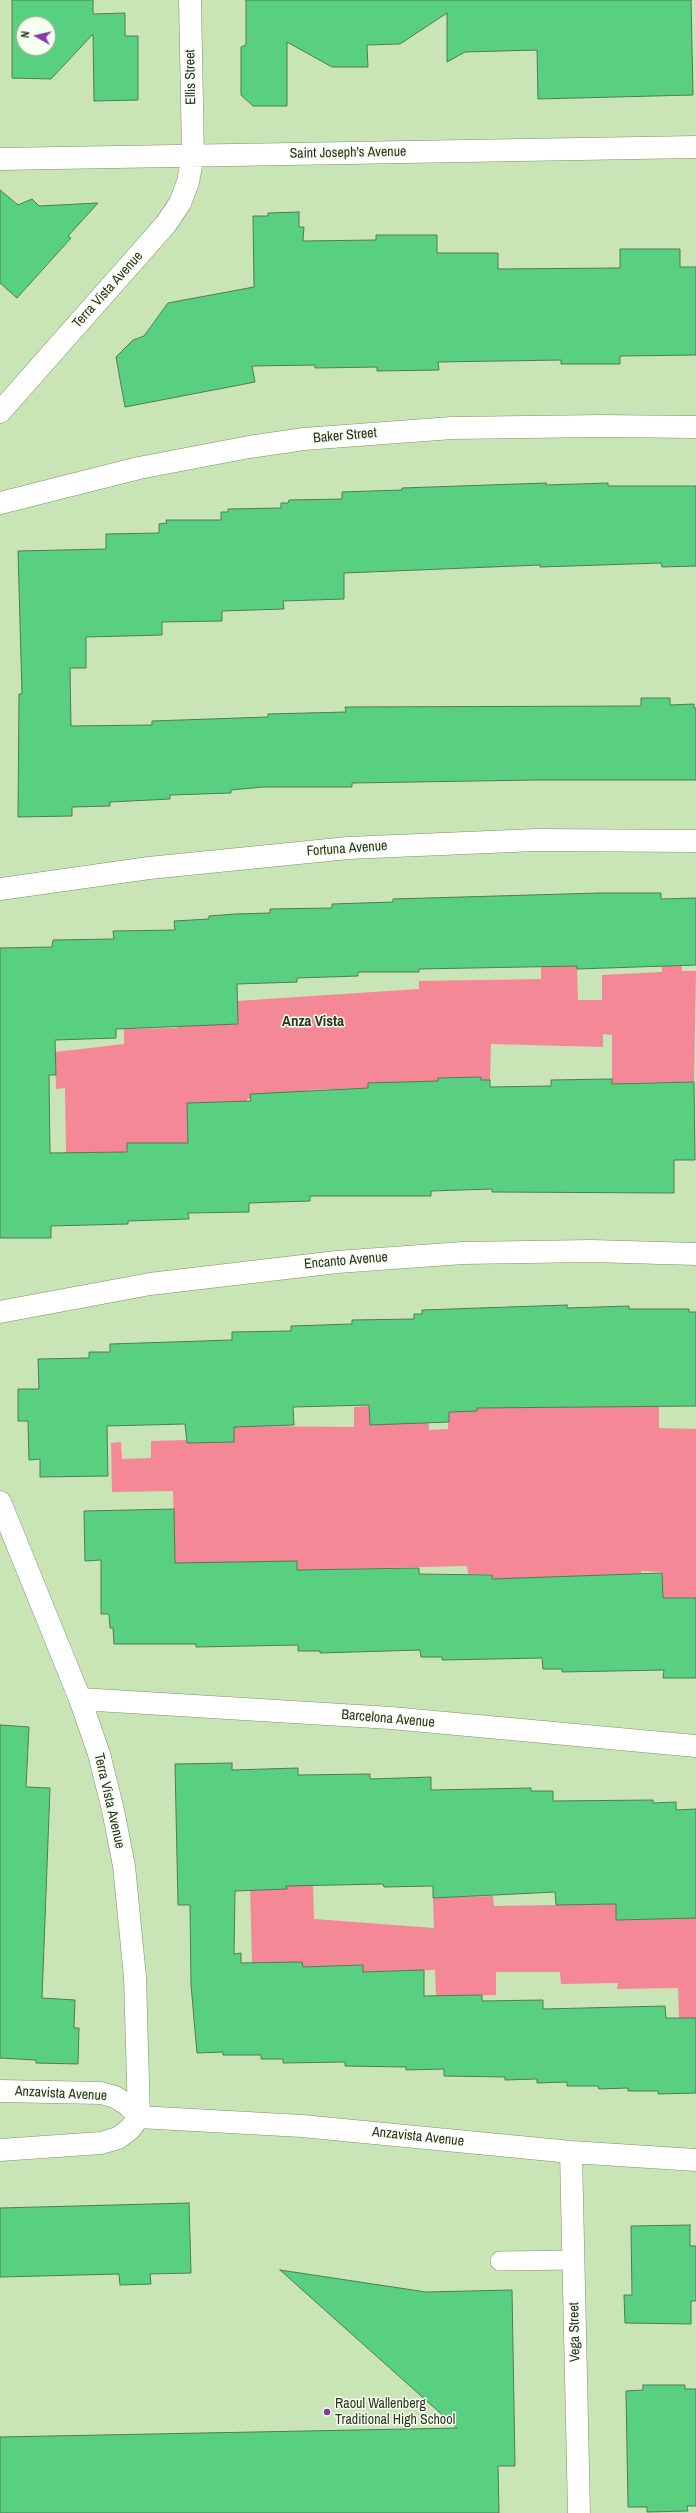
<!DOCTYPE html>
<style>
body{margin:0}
#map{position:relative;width:696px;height:2513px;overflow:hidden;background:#cae5b5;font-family:"Archivo Narrow",sans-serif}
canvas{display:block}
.north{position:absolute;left:16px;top:16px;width:40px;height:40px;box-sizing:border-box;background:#f7fff0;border:1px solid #a5ae9d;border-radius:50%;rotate:278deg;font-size:11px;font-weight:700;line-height:16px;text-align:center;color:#293421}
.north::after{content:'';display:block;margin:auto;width:14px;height:18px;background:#843aac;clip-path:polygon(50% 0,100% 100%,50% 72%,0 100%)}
</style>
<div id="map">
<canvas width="696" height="2513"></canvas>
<div class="north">N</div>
</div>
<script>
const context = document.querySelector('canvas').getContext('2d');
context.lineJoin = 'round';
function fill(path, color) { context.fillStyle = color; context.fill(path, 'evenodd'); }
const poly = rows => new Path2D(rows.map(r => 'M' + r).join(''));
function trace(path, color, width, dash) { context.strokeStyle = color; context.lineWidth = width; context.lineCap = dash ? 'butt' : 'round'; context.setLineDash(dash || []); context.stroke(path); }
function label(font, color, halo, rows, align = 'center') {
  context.font = font + ' "Archivo Narrow",sans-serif'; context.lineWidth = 3; context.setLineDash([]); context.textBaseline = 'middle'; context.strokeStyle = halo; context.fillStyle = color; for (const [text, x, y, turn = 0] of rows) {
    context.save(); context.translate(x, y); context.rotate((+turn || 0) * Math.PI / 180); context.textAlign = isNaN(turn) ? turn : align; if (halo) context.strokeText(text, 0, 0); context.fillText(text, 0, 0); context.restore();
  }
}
fill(poly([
 [541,963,577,965,578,1000,602,1000,602,975,662,972,662,966,682,966,682,971,696,971,694,1082,631,1083,631,1087,612,1087,612,1035,603,1034,603,1047,491,1044,490,1080,481,1080,481,1077,438,1078,438,1081,368,1088,307,1090,307,1093,247,1099,247,1102,187,1103,188,1143,127,1143,127,1152,66,1153,65,1088,56,1089,55,1052,124,1044,124,1029,177,1028,176,988,208,1025,238,1024,237,1001,419,989,419,981,541,979],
 [428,1400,429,1430,448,1429,449,1412,476,1411,477,1408,548,1406,659,1407,659,1428,696,1429,696,1598,663,1598,662,1572,641,1571,641,1590,614,1575,590,1575,590,1591,492,1579,492,1574,468,1574,467,1566,297,1570,175,1563,173,1491,112,1492,111,1443,121,1442,122,1459,151,1458,151,1441,186,1440,187,1443,234,1442,234,1426,354,1427,354,1407,369,1406,370,1425],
 [313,1883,314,1919,434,1928,433,1898,493,1896,494,1906,616,1904,616,1920,696,1918,696,2018,679,2018,678,1988,617,1989,618,1983,561,1984,560,1972,496,1972,496,1995,436,1996,435,1970,363,1972,363,1965,303,1967,302,1962,252,1963,250,1884,267,1890,286,1889,286,1884]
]), '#f48897');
const building = poly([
 [12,0,93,0,93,14,125,13,125,36,138,36,138,100,94,101,93,34,51,79,12,78,12,0],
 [24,24,48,24,48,48,24,48,24,24],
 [246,0,691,0,693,95,538,99,537,50,465,52,447,62,447,13,400,44,367,45,368,67,332,67,287,42,287,106,253,106,241,95,241,47,246,45,246,0],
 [0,190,18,205,32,199,39,206,98,203,68,236,71,238,17,298,0,283,0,190],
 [299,212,299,227,304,227,303,241,376,240,376,235,437,235,437,253,498,253,498,269,620,268,620,249,680,249,680,267,696,267,696,355,620,356,620,364,561,364,561,360,438,362,439,370,377,371,377,367,315,368,315,365,252,366,255,382,125,407,116,357,133,340,144,336,168,303,254,287,253,216,268,216,268,213,299,212],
 [546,483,546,485,608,483,608,486,696,486,696,566,662,567,661,563,540,567,540,565,344,573,344,599,283,601,284,609,222,611,222,621,162,622,162,635,86,637,86,668,70,668,71,726,152,725,152,721,268,717,268,714,346,712,345,707,641,706,641,698,670,698,670,705,694,704,694,708,696,708,696,780,535,780,352,783,352,787,263,787,231,790,231,793,170,795,170,799,110,802,110,806,72,807,72,816,18,817,19,694,22,694,18,551,106,549,106,534,159,533,159,524,167,523,166,520,221,520,221,512,228,512,228,509,281,508,281,503,288,503,289,500,342,499,342,492,402,490,402,488,546,483],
 [600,893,661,893,661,899,696,898,696,965,577,969,577,966,419,969,419,972,358,972,358,976,297,978,297,982,237,984,238,1024,116,1029,116,1038,55,1040,56,1075,49,1075,50,1153,127,1152,127,1143,188,1143,187,1103,251,1101,250,1094,368,1088,368,1083,438,1081,438,1078,481,1077,481,1080,490,1080,490,1087,551,1086,551,1080,612,1079,612,1084,694,1082,695,1160,674,1160,674,1193,492,1192,492,1189,431,1191,431,1196,310,1196,310,1201,249,1203,249,1212,188,1213,189,1219,128,1221,128,1224,51,1226,51,1238,0,1238,0,948,52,947,53,940,114,939,113,931,175,930,174,921,209,919,209,916,235,914,270,913,270,909,332,908,332,904,393,902,393,899,600,893],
 [567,1305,567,1308,629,1306,629,1309,689,1309,689,1312,696,1312,696,1406,477,1408,477,1411,449,1412,449,1422,370,1425,369,1405,293,1407,294,1425,234,1427,234,1442,187,1443,185,1424,107,1426,108,1476,40,1477,40,1459,29,1460,28,1421,18,1421,18,1389,39,1389,38,1359,89,1358,89,1352,110,1352,110,1344,232,1340,232,1332,291,1331,291,1326,352,1324,352,1320,414,1319,414,1314,422,1314,422,1310,567,1305],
 [174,1509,175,1563,297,1561,297,1570,419,1568,419,1574,492,1575,492,1579,662,1573,663,1598,696,1598,696,1678,663,1678,664,1670,562,1672,562,1669,543,1669,542,1658,442,1660,442,1657,421,1657,420,1650,320,1653,320,1651,298,1651,298,1645,196,1647,196,1644,114,1644,113,1628,110,1628,109,1614,101,1614,101,1560,85,1561,84,1511,174,1509],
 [0,1725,29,1727,26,1787,50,1788,42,1998,75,2000,74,2028,79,2028,78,2064,36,2063,36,2060,0,2058,0,1725],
 [232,1763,232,1770,298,1768,298,1775,370,1774,370,1779,431,1777,431,1790,531,1788,531,1791,553,1791,553,1801,653,1800,653,1803,676,1802,676,1810,696,1809,696,1918,616,1920,616,1904,556,1905,555,1892,433,1898,433,1886,384,1887,383,1884,286,1886,287,1889,235,1891,234,1954,241,1953,241,1963,302,1962,303,1967,363,1965,363,1972,424,1970,424,1996,482,1995,482,2001,543,2000,543,2009,665,2006,666,2018,696,2018,696,2093,658,2094,658,2091,628,2091,628,2088,599,2089,598,2086,567,2086,567,2082,537,2083,537,2079,505,2080,505,2077,444,2076,444,2069,406,2070,406,2067,345,2066,345,2062,283,2063,283,2059,261,2059,261,2055,223,2055,223,2052,197,2053,191,1985,190,1905,178,1905,175,1764,232,1763],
 [189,2203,191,2273,150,2274,151,2284,120,2285,119,2274,0,2277,0,2208,189,2203],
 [690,2225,690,2246,696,2246,696,2301,691,2301,691,2324,625,2323,624,2295,632,2295,631,2226,690,2225],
 [280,2270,426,2292,512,2290,515,2466,498,2466,499,2513,0,2513,0,2437,457,2428,280,2270],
 [643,2385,685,2385,685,2389,696,2389,696,2506,687,2506,688,2511,647,2512,647,2507,628,2507,626,2391,643,2390,643,2385]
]);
fill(building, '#59d07f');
trace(building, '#4f7a5a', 1);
const lane = poly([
 [500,2261,573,2260]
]);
const street = poly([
 [0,159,696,147],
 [0,412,166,224,180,203,188,182,193,155,190,0],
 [0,503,139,468,249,447,304,439,452,428,601,426,696,427],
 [0,889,149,868,348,848,536,840,696,841],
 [0,1312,150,1284,337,1262,463,1253,591,1251,696,1254],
 [0,1502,80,1699,99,1754,113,1810,124,1866,135,1977,139,2117],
 [80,1699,391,1718,696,1746],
 [0,2091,101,2093,115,2097,128,2105,139,2117,302,2126,571,2152,696,2160],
 [0,2150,101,2143,118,2138,130,2129,139,2117],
 [571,2152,579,2513]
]);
trace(lane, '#7a9266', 20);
trace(street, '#7a9266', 23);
trace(lane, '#fff', 19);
trace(street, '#fff', 22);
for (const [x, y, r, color] of [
 [327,2412,4,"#843aac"]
]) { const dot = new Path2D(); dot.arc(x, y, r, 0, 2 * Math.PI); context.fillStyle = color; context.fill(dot); trace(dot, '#f7fff0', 1.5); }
label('14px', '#293421', '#f7fff0', [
 ["Ellis Street",191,77,-91],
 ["Saint Joseph's Avenue",348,153,-1],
 ["Terra Vista Avenue",108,290,-48],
 ["Baker Street",345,436,-5],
 ["Fortuna Avenue",347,849,-4],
 ["Encanto Avenue",346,1261,-5],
 ["Barcelona Avenue",388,1719,5],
 ["Terra Vista Avenue",109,1801,77],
 ["Anzavista Avenue",61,2094,3],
 ["Anzavista Avenue",418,2137,6],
 ["Vega Street",575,2332,-91]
]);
label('14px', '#293421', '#f7fff0', [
 ["Raoul Wallenberg",335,2404],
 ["Traditional High School",335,2420]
], 'left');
label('bold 15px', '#293421', '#f7fff0', [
 ["Anza Vista",313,1022]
]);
</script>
